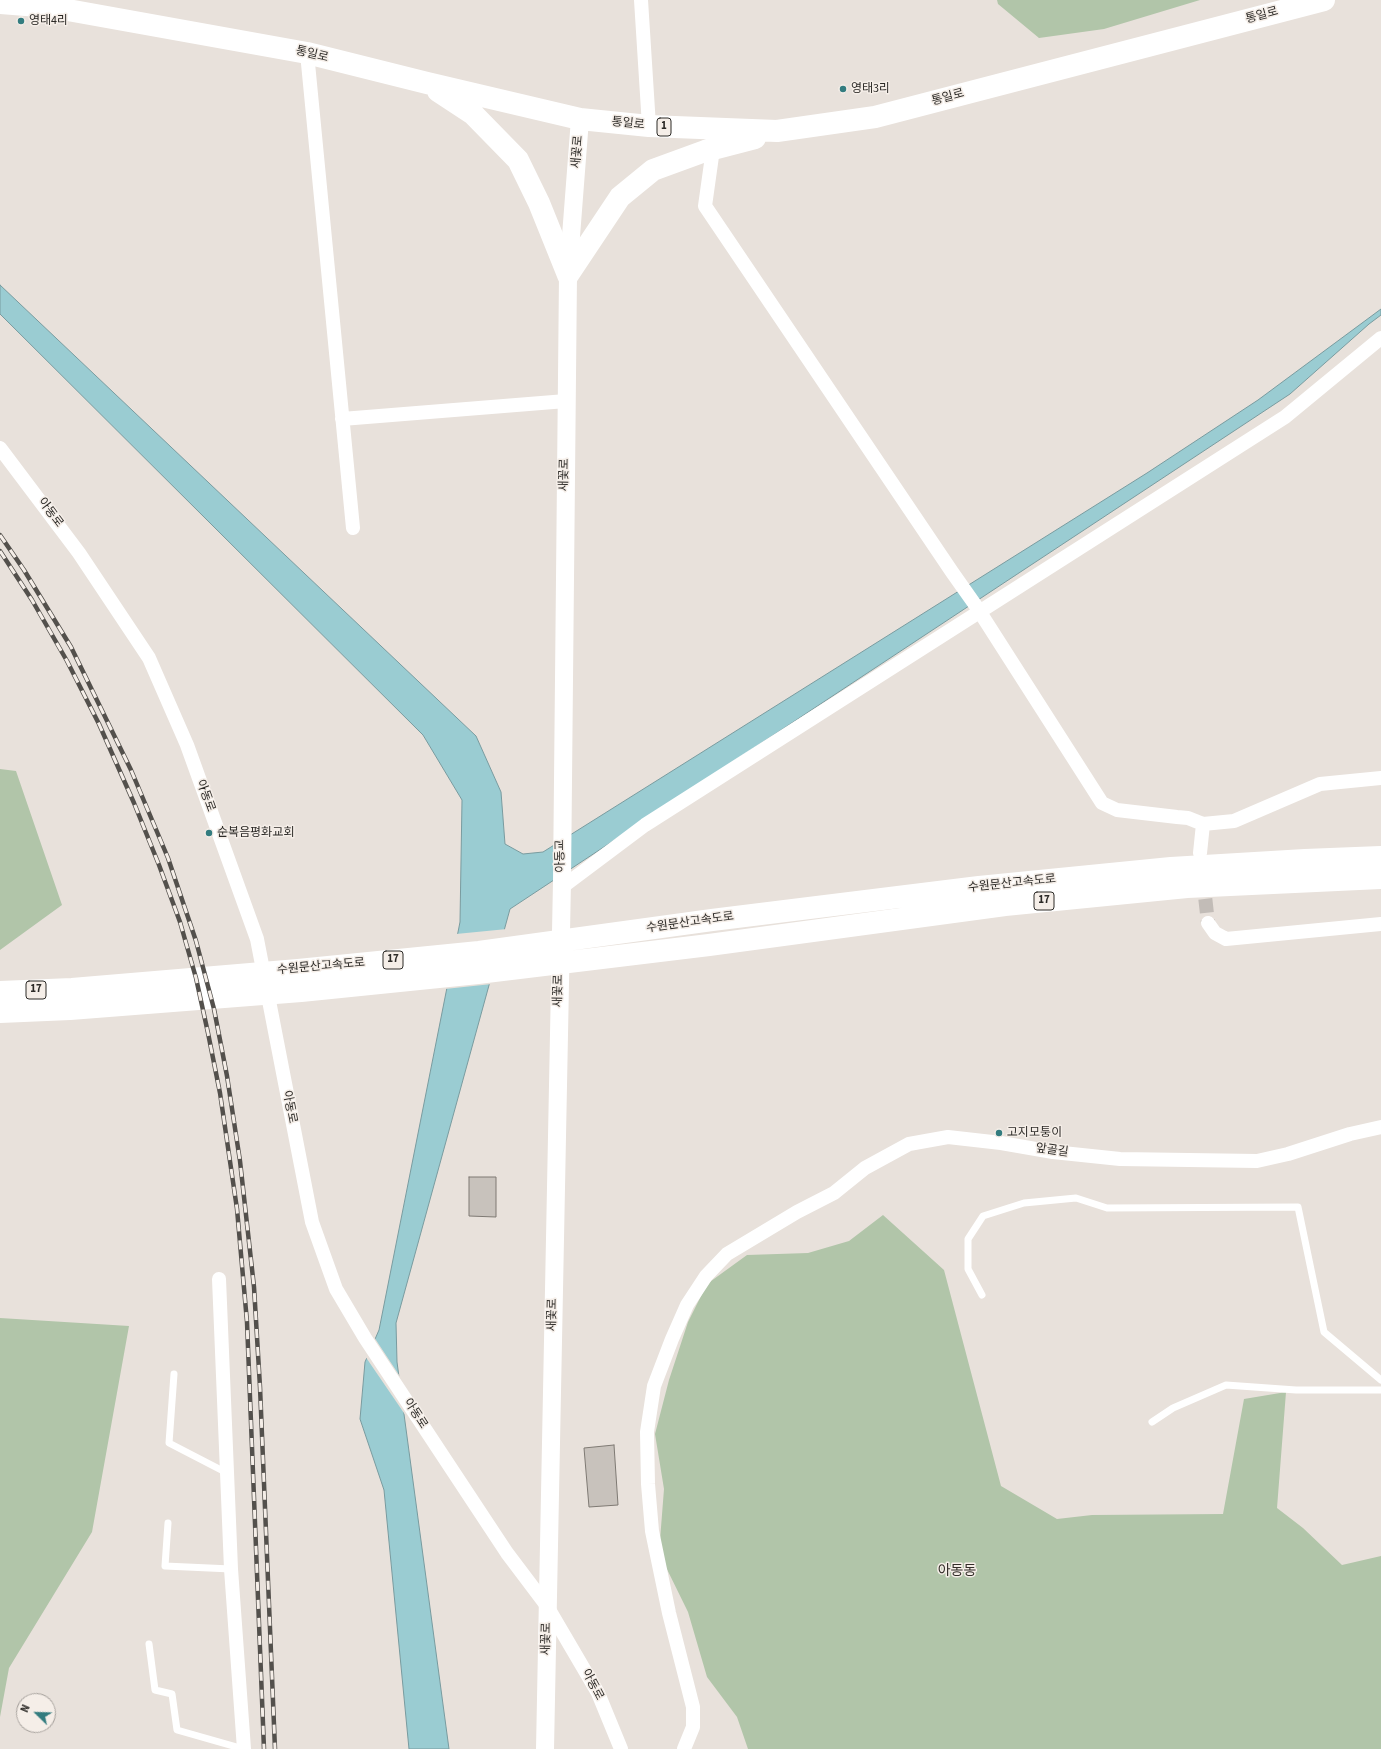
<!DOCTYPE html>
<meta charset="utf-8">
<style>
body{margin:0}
#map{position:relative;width:1381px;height:1749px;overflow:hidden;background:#e8e1db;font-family:"Source Sans 3",sans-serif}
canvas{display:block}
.north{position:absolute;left:16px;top:1693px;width:40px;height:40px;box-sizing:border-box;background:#f5eee8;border:1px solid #a5a09b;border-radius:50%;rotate:293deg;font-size:11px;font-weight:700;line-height:16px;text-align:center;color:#2c2a27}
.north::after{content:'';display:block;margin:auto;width:14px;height:18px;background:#337c7f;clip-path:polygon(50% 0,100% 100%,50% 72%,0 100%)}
</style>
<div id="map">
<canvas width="1381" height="1749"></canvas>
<div class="north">N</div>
</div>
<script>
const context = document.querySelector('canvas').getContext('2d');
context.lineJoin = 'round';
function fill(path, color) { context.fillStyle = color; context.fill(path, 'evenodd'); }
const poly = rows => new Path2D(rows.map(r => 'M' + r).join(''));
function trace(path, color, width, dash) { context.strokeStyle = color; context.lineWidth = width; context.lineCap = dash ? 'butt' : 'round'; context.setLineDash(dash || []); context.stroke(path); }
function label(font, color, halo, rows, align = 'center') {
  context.font = font + ' "Source Sans 3","Noto Sans KR",sans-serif'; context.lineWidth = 3; context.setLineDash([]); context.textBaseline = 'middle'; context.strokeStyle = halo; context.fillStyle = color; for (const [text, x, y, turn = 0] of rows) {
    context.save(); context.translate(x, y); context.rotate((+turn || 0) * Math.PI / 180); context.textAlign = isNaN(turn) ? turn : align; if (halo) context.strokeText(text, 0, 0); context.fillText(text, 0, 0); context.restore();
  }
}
fill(poly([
 [997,0,1200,0,1104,29,1039,38,998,4],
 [0,769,16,771,62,905,0,950],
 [883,1215,944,1270,1001,1486,1057,1519,1092,1515,1223,1514,1244,1399,1286,1392,1277,1508,1303,1528,1342,1565,1381,1556,1381,1749,748,1749,737,1717,707,1677,688,1612,659,1553,664,1489,655,1434,669,1380,688,1322,707,1284,747,1255,808,1253,849,1241],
 [0,1318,129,1326,92,1532,9,1668,0,1717]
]), '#b1c5a9');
const water = poly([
 [0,285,476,736,501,792,505,844,523,854,543,852,1147,473,1258,400,1381,309,1381,315,1369,324,1290,394,510,909,396,1323,397,1362,449,1749,409,1749,384,1490,360,1419,365,1362,379,1330,460,922,462,800,423,735,0,314,0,285]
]);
fill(water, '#9accd2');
trace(water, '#799b9f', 1);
fill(poly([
 [507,929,492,984,445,989,456,934],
 [374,1337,401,1378,406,1416,365,1356]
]), '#e8e1db');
const building = poly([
 [469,1177,496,1177,496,1217,469,1216,469,1177],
 [614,1445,618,1505,589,1507,584,1448,614,1445]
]);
fill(building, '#c8c2bc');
trace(building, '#7e7973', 1);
trace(poly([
 [1203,878,1208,923]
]), '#c2bcb7', 14, [14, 7]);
trace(poly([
 [982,1295,968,1269,968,1239,983,1216,1024,1203,1076,1198,1107,1208,1298,1207,1324,1332,1381,1380],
 [174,1374,169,1443,227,1473],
 [1152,1422,1173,1408,1226,1385,1296,1390,1381,1390],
 [168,1523,165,1566,231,1569],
 [149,1644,155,1690,172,1694,177,1730,244,1749]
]), '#fff', 7);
trace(poly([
 [641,0,649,126],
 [307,53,353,528],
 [713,149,705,206,952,572,976,606,1102,803,1117,810,1177,817,1188,818,1203,824,1234,821,1320,784,1381,778],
 [342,419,566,401],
 [0,448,79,553,149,658,187,745,257,939,312,1222,336,1289,365,1338,507,1553,547,1606,598,1693,621,1749],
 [1200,853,1203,824],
 [561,888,645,825,1285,417,1381,338],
 [1208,923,1215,933,1226,939,1381,924],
 [219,1279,231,1569,244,1749],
 [684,1749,693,1727,693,1707,669,1613,652,1531,648,1484,647,1432,654,1386,672,1339,687,1305,706,1276,727,1254,797,1212,834,1193,865,1168,909,1144,948,1137,1001,1143,1053,1152,1120,1159,1257,1161,1288,1154,1350,1134,1381,1127]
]), '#fff', 14);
trace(poly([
 [545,1749,562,881,568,275,580,119]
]), '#fff', 18);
trace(poly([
 [0,3,51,7,307,53,427,83,580,119,649,126,777,131,875,117,1324,0],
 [438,91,473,114,518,160,539,203,568,275],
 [568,275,620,197,653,170,705,151,755,138]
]), '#fff', 22);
trace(poly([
 [0,992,72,989,298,970,479,952,712,920,979,887,1171,868,1305,860,1381,857],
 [0,1012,70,1009,301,991,478,973,709,945,1005,905,1187,887,1381,878]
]), '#fff', 22);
const rail = poly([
 [0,535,24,570,71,647,131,770,168,858,196,941,214,1009,227,1076,240,1161,254,1287,260,1387,275,1749],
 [0,551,32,600,67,661,99,724,134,803,159,865,180,922,196,978,208,1033,220,1093,237,1209,247,1322,264,1749]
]);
trace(rail, '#53504c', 4.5);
trace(rail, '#f5eee8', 3, [9]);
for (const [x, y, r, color] of [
 [21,21,4,"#337c7f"],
 [843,89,4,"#337c7f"],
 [209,833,4,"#337c7f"],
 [999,1133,4,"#337c7f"]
]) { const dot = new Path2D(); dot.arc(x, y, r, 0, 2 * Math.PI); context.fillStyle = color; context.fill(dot); trace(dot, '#f5eee8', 1.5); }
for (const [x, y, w] of [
 [664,127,14],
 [1044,901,20],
 [393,960,20],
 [36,990,20]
]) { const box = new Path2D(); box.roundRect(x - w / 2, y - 9, w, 18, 3); context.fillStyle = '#f5eee8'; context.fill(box); trace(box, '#2c2a27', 1); }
label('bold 11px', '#2c2a27', null, [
 ["1",664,127],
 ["17",1044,901],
 ["17",393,960],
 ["17",36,990]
]);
label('12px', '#2c2a27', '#f5eee8', [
 ["통일로",1262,16,-15],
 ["통일로",312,55,13],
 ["통일로",948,98,-15],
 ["통일로",628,124,6],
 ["새꽃로",578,152,-85],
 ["새꽃로",565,475,-89],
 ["아동로",50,513,53],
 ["아동로",205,796,70],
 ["아동교",561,856,-91],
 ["수원문산고속도로",1012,884,-6],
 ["수원문산고속도로",690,923,-8],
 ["수원문산고속도로",321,967,-5],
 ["새꽃로",559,991,-89],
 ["아동로",289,1107,79],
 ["앞골길",1052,1151,8],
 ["새꽃로",553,1315,-89],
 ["아동로",415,1414,57],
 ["새꽃로",547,1639,-89],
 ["아동로",592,1685,62]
]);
label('12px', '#2c2a27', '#f5eee8', [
 ["영태4리",29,21],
 ["영태3리",851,89],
 ["순복음평화교회",217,833],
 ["고지모퉁이",1007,1133]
], 'left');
label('14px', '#322d28', '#f5eee8', [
 ["아동동",957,1572]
]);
</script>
